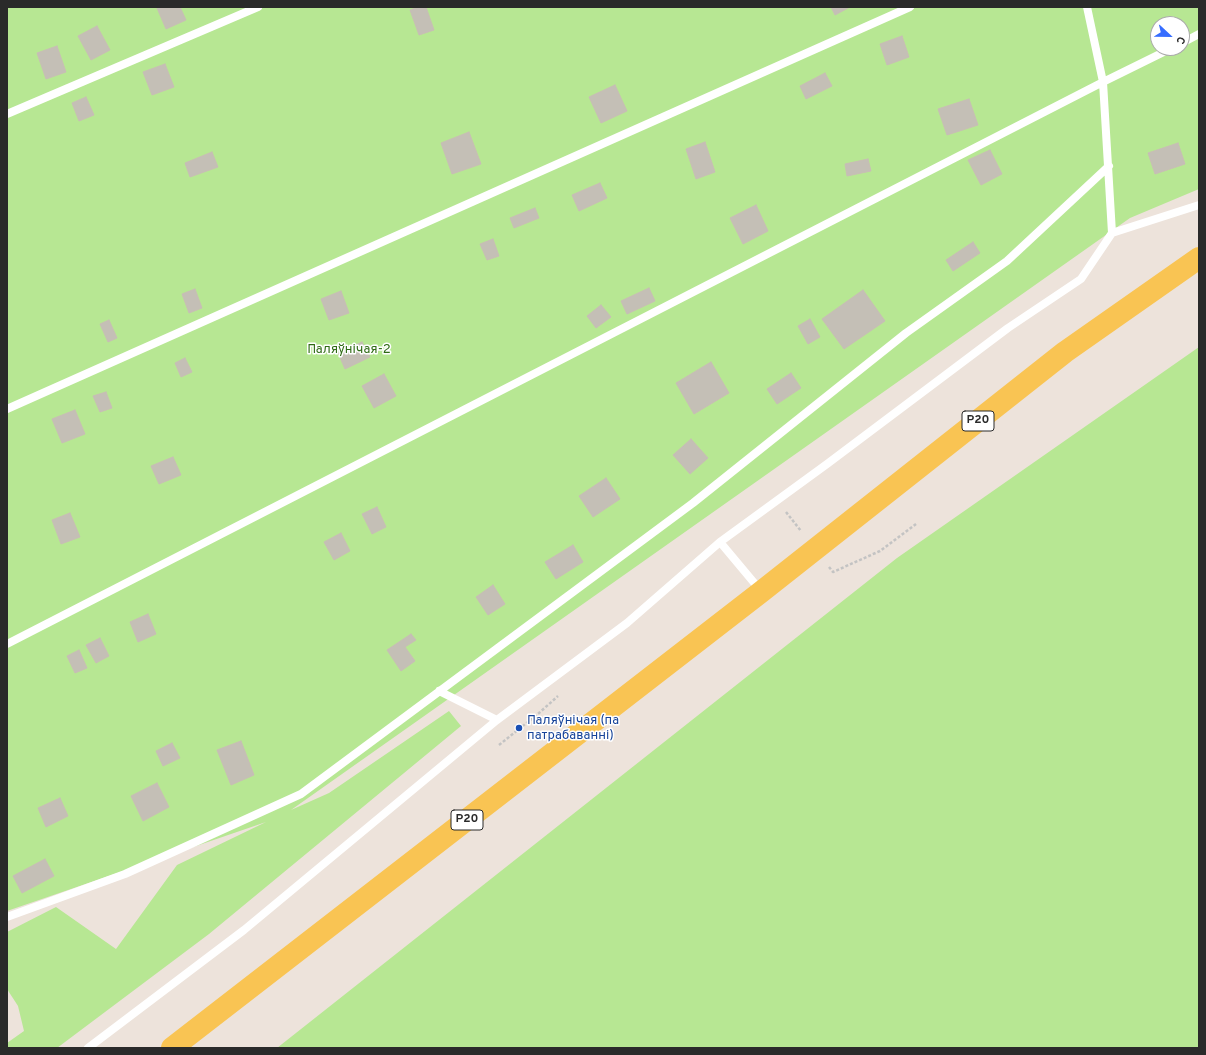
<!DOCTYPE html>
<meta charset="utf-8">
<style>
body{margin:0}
#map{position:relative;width:1206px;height:1055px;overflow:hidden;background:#ede3db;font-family:Overpass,sans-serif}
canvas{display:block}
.frame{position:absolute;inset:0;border:8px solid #2a2a2a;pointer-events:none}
.north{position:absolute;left:1150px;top:16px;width:40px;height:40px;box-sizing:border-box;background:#fff;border:1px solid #aaa;border-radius:50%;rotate:112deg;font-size:11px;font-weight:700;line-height:16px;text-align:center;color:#2a2a2a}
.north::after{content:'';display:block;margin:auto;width:14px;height:18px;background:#366dff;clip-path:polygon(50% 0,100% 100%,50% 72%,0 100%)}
</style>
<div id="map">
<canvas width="1206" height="1055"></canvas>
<div class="frame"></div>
<div class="north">С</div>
</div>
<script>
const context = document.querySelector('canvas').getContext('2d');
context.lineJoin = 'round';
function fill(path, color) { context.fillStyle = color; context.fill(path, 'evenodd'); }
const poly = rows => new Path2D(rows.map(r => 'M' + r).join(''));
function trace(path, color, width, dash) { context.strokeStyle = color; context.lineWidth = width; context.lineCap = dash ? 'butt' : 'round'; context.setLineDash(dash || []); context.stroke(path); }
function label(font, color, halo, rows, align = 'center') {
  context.font = font + ' Overpass,sans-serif'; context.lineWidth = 3; context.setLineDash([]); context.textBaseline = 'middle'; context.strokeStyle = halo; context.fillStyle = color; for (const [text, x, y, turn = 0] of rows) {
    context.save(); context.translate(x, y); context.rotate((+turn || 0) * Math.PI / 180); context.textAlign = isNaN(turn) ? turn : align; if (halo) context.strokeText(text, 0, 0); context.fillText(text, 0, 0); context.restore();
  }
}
fill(poly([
 [7,7,1199,7,1199,189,1130,218,291,810,329,793,449,711,461,726,209,934,57,1048,7,1048,7,1043,24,1031,18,1006,7,989,7,932,56,907,116,949,177,865,266,822,7,911],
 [1158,24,1182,24,1182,48,1158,48],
 [1199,347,1199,1048,277,1048,897,558]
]), '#b7e793');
const building = poly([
 [158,7,180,7,186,20,166,29,157,8,158,7],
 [418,7,426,7,434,30,419,35,410,10,418,7],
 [831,7,850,7,835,15,831,7],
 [97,26,110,50,91,60,78,36,97,26],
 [902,36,909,57,887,65,880,44,902,36],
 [57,46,66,72,46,79,37,53,57,46],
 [165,64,174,87,152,95,143,72,165,64],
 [825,73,832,86,806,99,800,86,825,73],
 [615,85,627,111,601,123,589,97,615,85],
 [86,97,94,115,79,121,72,103,86,97],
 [969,99,978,125,947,135,938,109,969,99],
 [469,132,481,164,452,174,441,143,469,132],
 [705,142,715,172,696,179,686,149,705,142],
 [1178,143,1185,164,1155,174,1148,153,1178,143],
 [990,150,1002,174,981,185,968,160,990,150],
 [212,152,218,167,190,177,185,163,212,152],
 [868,159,871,171,847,176,845,164,868,159],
 [600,183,607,198,579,211,572,195,600,183],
 [756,205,768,231,743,244,730,218,756,205],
 [535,208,539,218,514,228,510,218,535,208],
 [493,239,499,256,487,260,480,244,493,239],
 [973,242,980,253,953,271,946,260,973,242],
 [649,288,655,301,627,314,621,301,649,288],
 [195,289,202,308,189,313,182,294,195,289],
 [863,290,885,321,844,349,822,319,863,290],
 [341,291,349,313,329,320,321,299,341,291],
 [601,305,611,317,596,328,587,316,601,305],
 [810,319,820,337,808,344,798,326,810,319],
 [109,320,117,338,108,342,100,324,109,320],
 [362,342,370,357,345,369,338,353,362,342],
 [185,358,192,372,181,377,175,363,185,358],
 [711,362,729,393,694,414,676,383,711,362],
 [791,373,801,388,777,404,767,389,791,373],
 [384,374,396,396,374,408,362,386,384,374],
 [106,392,112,408,100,412,93,396,106,392],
 [75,410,85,434,62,443,52,419,75,410],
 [691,439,708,458,690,474,673,455,691,439],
 [173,457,181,475,159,484,151,466,173,457],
 [606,478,620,499,593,517,579,496,606,478],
 [377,507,386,527,372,534,362,514,377,507],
 [70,513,80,537,61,544,52,520,70,513],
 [341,533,350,551,334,560,324,542,341,533],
 [573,545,583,562,556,579,545,562,573,545],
 [493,585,505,604,488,615,476,597,493,585],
 [148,614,156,634,138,642,130,622,148,614],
 [411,634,416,640,405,647,415,661,401,671,387,650,411,634],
 [100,638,109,656,96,663,86,645,100,638],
 [79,650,87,668,75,673,67,656,79,650],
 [241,741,254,775,231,785,217,750,241,741],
 [172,743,180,758,163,766,156,751,172,743],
 [157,783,169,807,143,821,131,796,157,783],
 [60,798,68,816,46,827,38,808,60,798],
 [45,859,54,876,22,893,13,876,45,859]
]);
fill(building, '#c4bfb6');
trace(building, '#c8bfb4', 1);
trace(poly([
 [786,512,801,531],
 [829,567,833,572,880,551,916,524],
 [499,745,539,713,558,696]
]), '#c3c3c3', 2.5, [3, 2]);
trace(poly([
 [1182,43,1199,34],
 [7,114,258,7],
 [1112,233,1199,205],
 [7,409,910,7],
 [720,542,761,591],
 [7,644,1103,82,1172,48],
 [439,691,497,720],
 [7,917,125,874,301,794,693,503,906,333,1007,261,1109,166],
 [88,1048,244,930,497,720,627,623,720,542,827,464,1008,328,1081,279,1112,233,1103,82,1087,7]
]), '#fff', 8);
trace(poly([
 [172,1048,761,592,1065,352,1199,258]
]), '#f9c453', 22);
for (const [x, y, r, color] of [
 [519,728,4,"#1a4fb4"]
]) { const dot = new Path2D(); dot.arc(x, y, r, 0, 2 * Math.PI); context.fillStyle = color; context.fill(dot); trace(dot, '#fff', 1.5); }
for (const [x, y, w] of [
 [978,421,32],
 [467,820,32]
]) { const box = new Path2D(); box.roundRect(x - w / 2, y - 10, w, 20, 3); context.fillStyle = '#fff'; context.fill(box); trace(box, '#2a2a2a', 1); }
label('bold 12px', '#2a2a2a', null, [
 ["Р20",978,421],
 ["Р20",467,820]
]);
label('13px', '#2f6b15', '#fff', [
 ["Паляўнічая-2",349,350]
]);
label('13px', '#164399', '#fff', [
 ["Паляўнічая (па",527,721],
 ["патрабаванні)",527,736]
], 'left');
</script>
